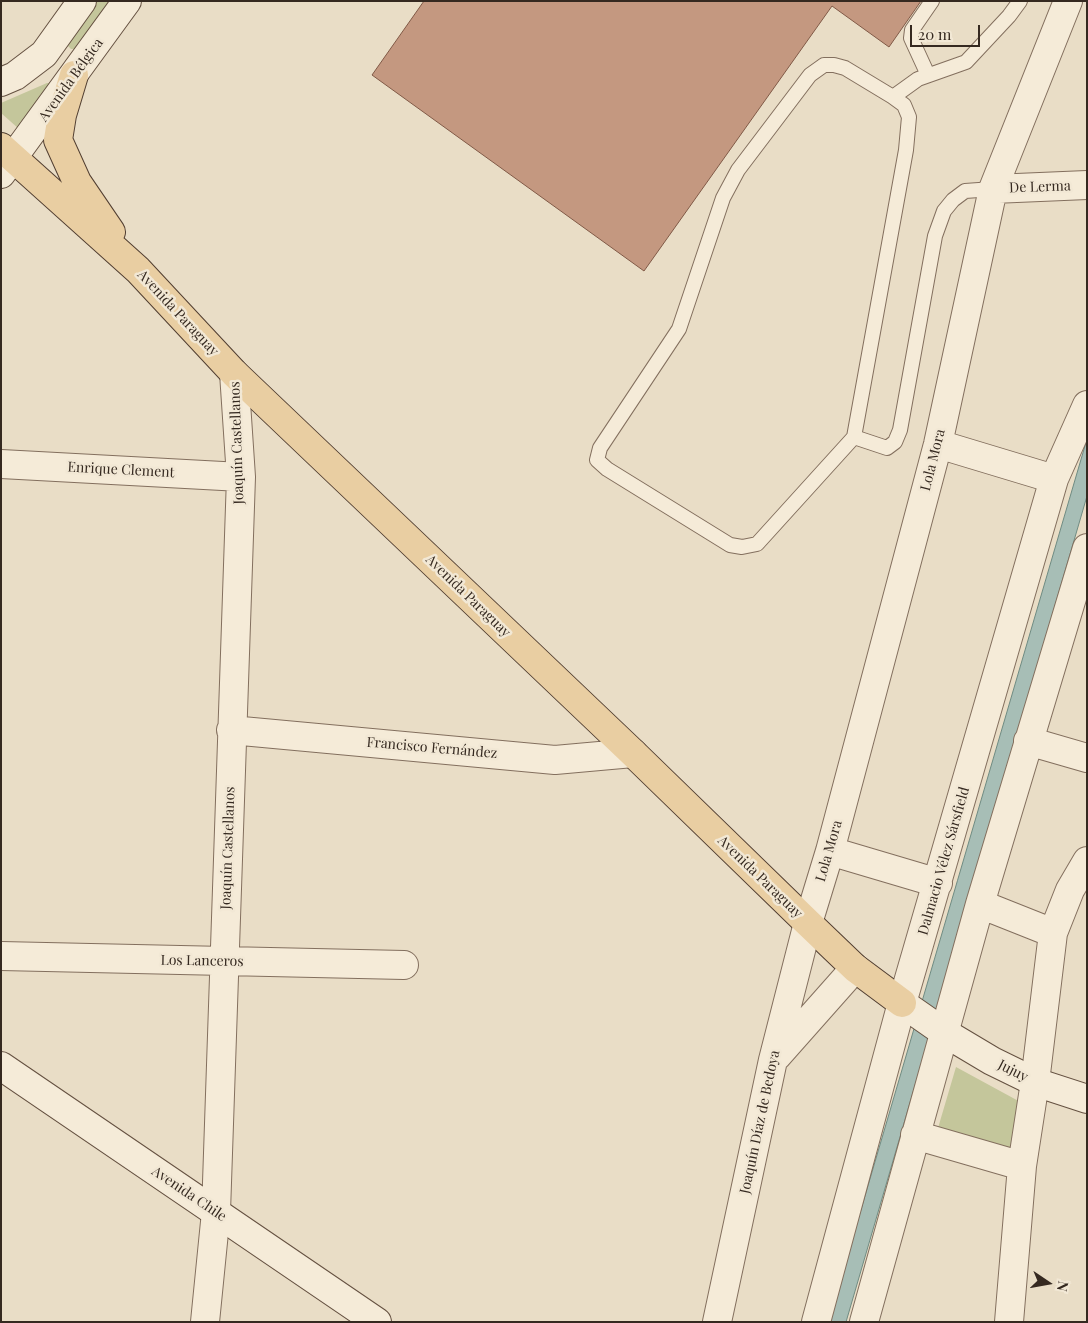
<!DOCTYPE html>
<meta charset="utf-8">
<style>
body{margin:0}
#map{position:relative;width:1088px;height:1323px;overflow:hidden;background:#e9ddc6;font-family:"Playfair Display",serif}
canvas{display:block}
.frame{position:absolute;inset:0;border:2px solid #352920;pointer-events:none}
.north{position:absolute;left:1023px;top:1258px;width:50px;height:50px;-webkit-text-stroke:4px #f2e8d5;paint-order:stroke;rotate:102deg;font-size:14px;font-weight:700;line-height:20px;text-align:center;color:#352920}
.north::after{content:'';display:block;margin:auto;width:18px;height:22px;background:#352920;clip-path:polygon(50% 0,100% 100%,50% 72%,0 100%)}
.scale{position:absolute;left:910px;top:25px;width:70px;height:22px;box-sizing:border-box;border:2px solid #352920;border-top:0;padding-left:6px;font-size:15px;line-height:18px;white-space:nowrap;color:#352920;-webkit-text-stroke:4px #f2e8d5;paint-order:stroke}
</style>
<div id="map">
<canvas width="1088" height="1323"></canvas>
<div class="frame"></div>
<div class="north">N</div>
<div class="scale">20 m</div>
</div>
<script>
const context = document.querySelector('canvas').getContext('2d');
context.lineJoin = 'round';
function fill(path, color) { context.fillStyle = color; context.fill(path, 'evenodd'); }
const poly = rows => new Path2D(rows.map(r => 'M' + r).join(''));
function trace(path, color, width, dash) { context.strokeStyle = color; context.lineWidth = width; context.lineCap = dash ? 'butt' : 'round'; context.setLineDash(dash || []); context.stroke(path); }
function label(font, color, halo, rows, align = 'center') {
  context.font = font + ' "Playfair Display",serif'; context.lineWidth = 5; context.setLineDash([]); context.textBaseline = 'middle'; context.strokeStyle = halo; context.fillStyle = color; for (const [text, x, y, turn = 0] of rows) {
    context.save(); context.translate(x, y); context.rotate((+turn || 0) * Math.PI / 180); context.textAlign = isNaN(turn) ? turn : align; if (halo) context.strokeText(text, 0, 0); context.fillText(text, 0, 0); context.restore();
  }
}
fill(poly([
 [94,1,113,1,79,49,71,49,67,45,69,37],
 [47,83,51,83,19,129,1,113,1,103],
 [956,1067,1024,1104,1016,1151,938,1128]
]), '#c4c69b');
const water = poly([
 [1087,439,1087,496,846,1322,828,1322,1087,439]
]);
fill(water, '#a7beb6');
trace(water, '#6f8b82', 1);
const building = poly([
 [424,1,921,1,889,47,832,6,644,271,372,75,424,1]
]);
fill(building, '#c49880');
trace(building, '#805946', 1);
const service = poly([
 [824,65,834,65,845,68,893,97,904,105,909,117,906,150,854,437,757,544,742,547,730,545,607,469,597,460,600,448,679,329,723,198,738,170,810,75,824,65],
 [928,75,911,38,912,30,932,1],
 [893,97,918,79,966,62,1009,16,1020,1],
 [854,437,887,448,895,442,900,430,935,236,944,211,953,200,965,191,993,189]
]);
const minor = poly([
 [993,189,1087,185],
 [938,444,1054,479],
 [1,464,241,477],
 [231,730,555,760,633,753],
 [1028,741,1087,758],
 [830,851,938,883],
 [980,904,1053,933],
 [1,956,404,965],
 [777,1056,855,968],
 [915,1135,1022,1166],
 [205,1322,216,1212,241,477,234,373],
 [717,1322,773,1060,808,923,830,851,938,444,993,189,1068,1],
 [816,1322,902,1003,1054,479,1087,405],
 [864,1322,980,904,1087,548],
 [1009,1322,1022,1166,1035,1082,1053,933,1070,890,1087,861]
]);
const secondary = poly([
 [1,82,15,76,44,54,82,1],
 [1,174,127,1],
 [902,1003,945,1033,992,1061,1035,1082,1087,1099],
 [1,1066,377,1322]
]);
const primary = poly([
 [74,75,62,115,58,140,77,182,111,232],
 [1,147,138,270,234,373,633,753,808,923,855,968,902,1003]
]);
trace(service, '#836f5e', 16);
trace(minor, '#836f5e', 30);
trace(secondary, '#655141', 30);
trace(primary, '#513e31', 30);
trace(service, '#f5ebd8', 14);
trace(minor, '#f5ebd8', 28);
trace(secondary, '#f5ebd8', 28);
trace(primary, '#e9cea2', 28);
label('14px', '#352920', '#f2e8d5', [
 ["Avenida Bélgica",71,80,-54],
 ["De Lerma",1040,187,-2],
 ["Avenida Paraguay",178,313,47],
 ["Joaquín Castellanos",237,443,-92],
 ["Lola Mora",933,460,-76],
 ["Enrique Clement",121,470,3],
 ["Avenida Paraguay",468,596,44],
 ["Francisco Fernández",432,748,5],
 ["Joaquín Castellanos",228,848,-88],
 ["Lola Mora",829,851,-74],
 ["Dalmacio Vélez Sársfield",944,861,-74],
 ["Avenida Paraguay",760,877,44],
 ["Los Lanceros",202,961,1],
 ["Jujuy",1013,1071,27],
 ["Joaquín Díaz de Bedoya",760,1122,-78],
 ["Avenida Chile",189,1194,34]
]);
</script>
